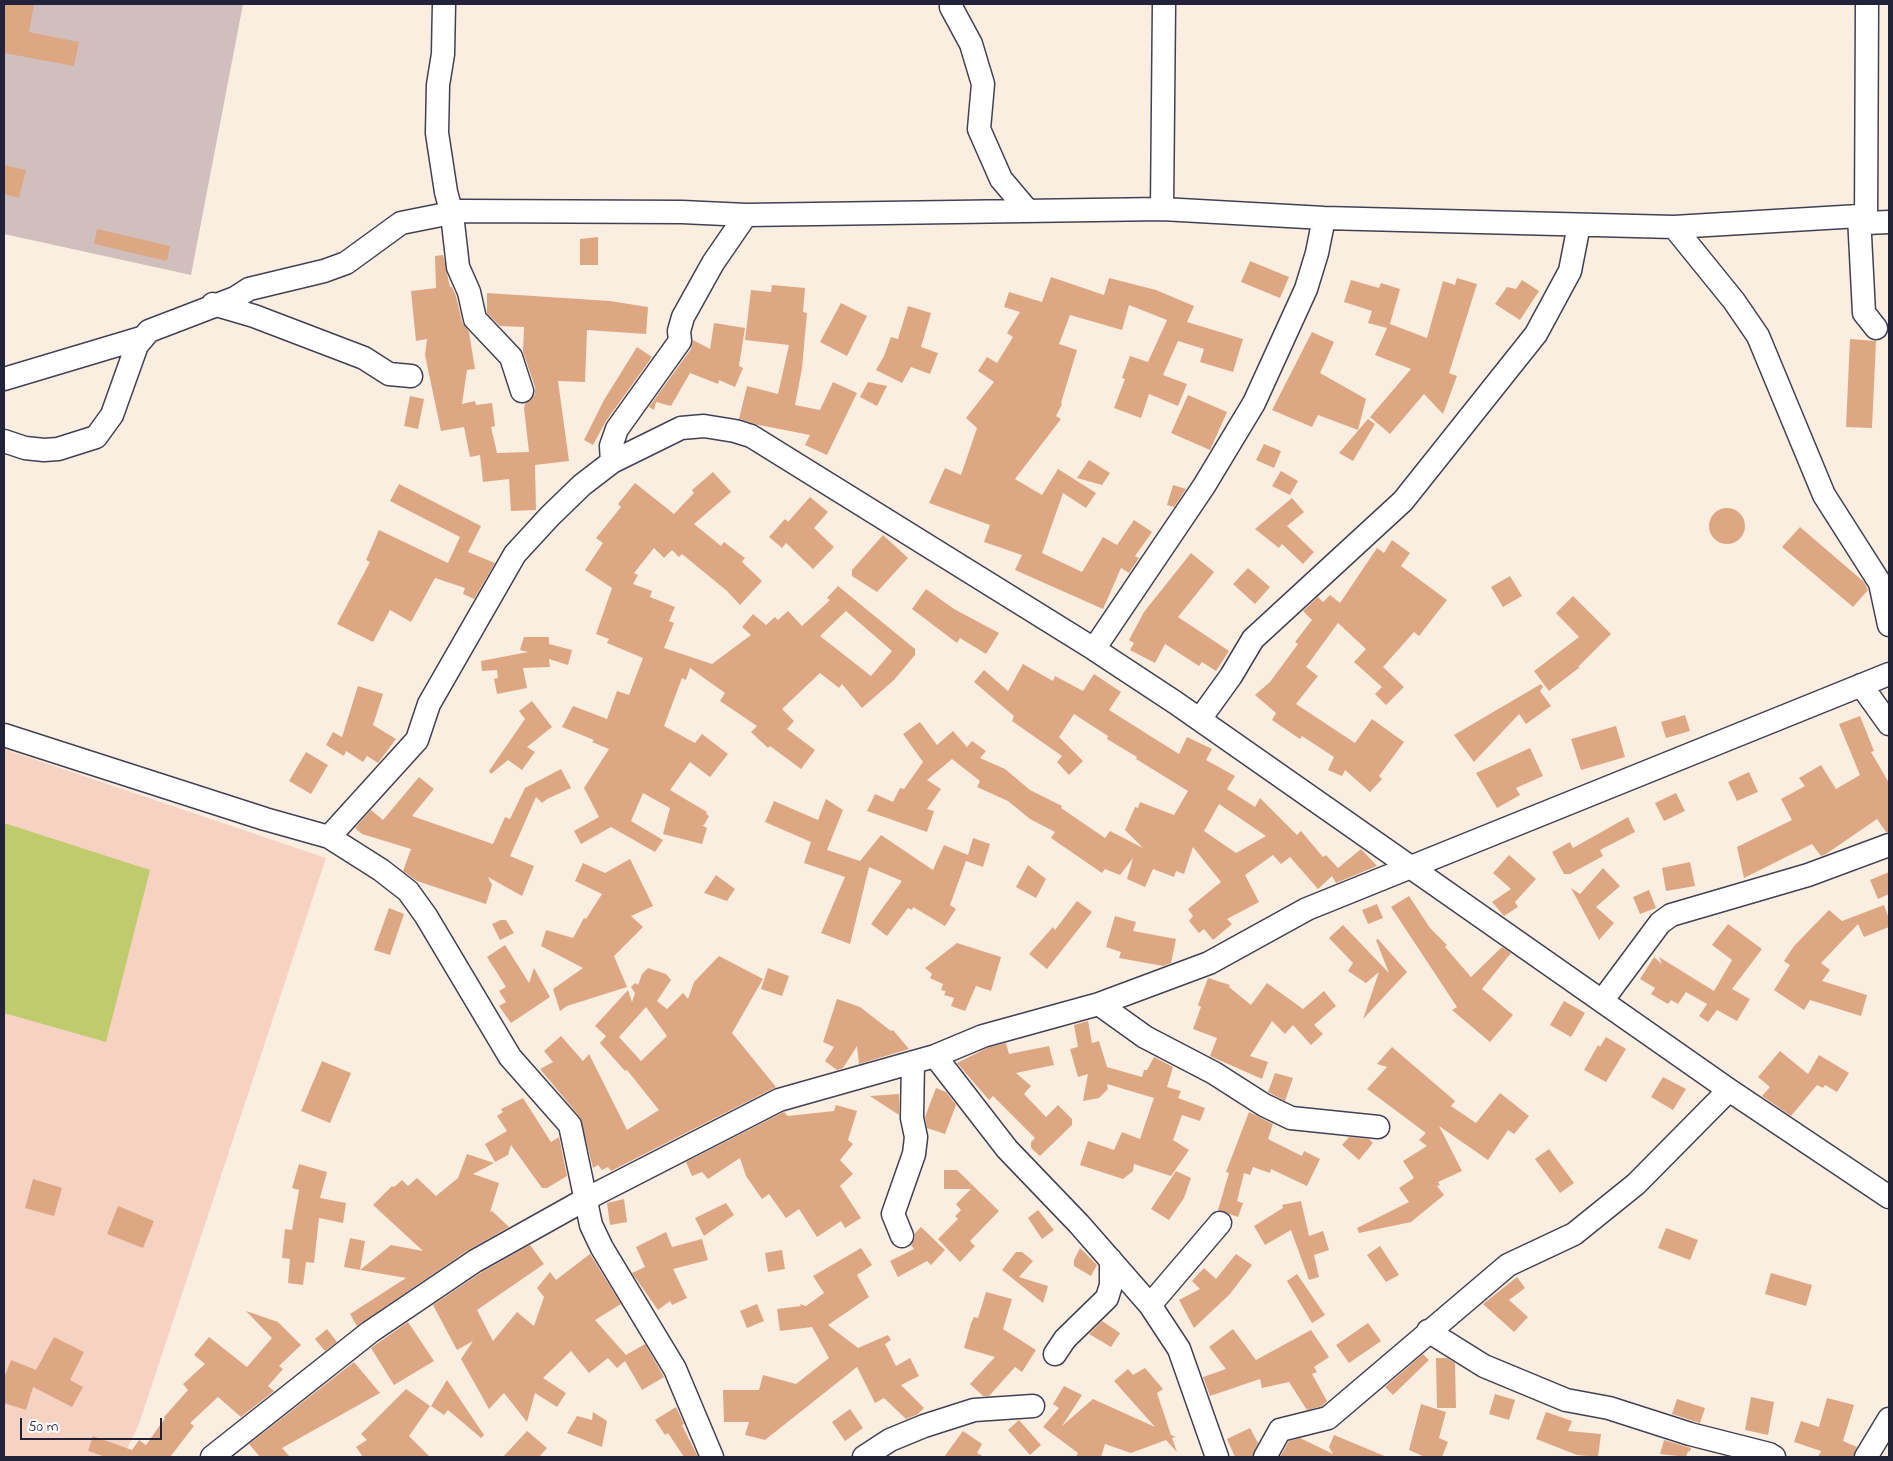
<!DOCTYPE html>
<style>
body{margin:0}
#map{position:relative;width:1893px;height:1461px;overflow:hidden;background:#faeee1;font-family:"Indie Flower",sans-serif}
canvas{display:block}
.frame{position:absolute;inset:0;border:5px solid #22223b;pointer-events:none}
.scale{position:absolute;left:20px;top:1418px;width:142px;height:22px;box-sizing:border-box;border:2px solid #22223b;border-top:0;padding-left:6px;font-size:15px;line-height:18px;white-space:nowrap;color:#22223b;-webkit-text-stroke:4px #fff;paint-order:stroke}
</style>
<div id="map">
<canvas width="1893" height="1461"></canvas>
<div class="frame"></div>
<div class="scale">50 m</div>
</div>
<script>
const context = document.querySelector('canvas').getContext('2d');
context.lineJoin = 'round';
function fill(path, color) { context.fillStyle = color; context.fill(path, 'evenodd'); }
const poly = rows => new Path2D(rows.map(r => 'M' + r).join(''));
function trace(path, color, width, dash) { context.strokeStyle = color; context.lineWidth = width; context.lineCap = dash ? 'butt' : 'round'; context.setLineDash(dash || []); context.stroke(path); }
fill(poly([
 [4,749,326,858,139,1424,123,1457,4,1457]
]), '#f6d2c3');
fill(poly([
 [4,4,243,4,191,275,4,234]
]), '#d1bfbd');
fill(poly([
 [4,823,150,870,106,1042,4,1013]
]), '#bfcb6d');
fill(poly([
 [4,4,34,4,29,32,79,42,74,66,4,53],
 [4,165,26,170,19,198,4,194],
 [97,229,170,246,167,261,94,244],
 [598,237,598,265,580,265,580,239],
 [443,255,450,287,452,287,456,296,462,322,469,332,475,369,467,370,462,404,475,401,476,405,492,403,495,426,491,427,497,453,529,452,524,408,525,404,531,400,535,394,535,387,523,352,524,327,500,326,487,313,487,293,610,301,648,307,646,334,587,330,585,382,558,381,569,461,535,465,536,510,511,511,509,479,483,482,480,455,470,457,464,427,441,431,425,355,427,339,416,341,411,291,436,288,435,256],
 [1250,261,1289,277,1280,298,1241,282],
 [1051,277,1104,295,1109,278,1156,290,1194,306,1187,322,1243,339,1233,372,1200,362,1204,349,1178,341,1163,375,1187,384,1178,406,1149,394,1141,418,1114,408,1125,379,1122,378,1130,356,1148,362,1167,320,1129,305,1122,330,1070,315,1059,344,1077,350,1061,403,1062,404,1056,416,1061,419,1015,479,1042,495,1058,469,1096,493,1086,508,1063,493,1042,553,1082,572,1103,537,1117,545,1134,520,1152,532,1135,556,1139,558,1129,573,1121,568,1103,609,1015,570,1022,555,984,542,990,525,929,503,945,468,961,475,977,428,966,418,994,382,978,371,987,357,997,363,1013,337,1007,333,1020,312,1004,307,1009,292,1042,302],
 [1457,278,1477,284,1449,373,1457,376,1443,414,1424,394,1390,434,1370,417,1411,369,1375,355,1387,328,1368,323,1372,311,1344,302,1351,280,1379,288,1381,283,1400,289,1390,324,1427,338,1443,281,1455,285],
 [1522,280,1539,291,1520,320,1495,304,1507,287,1516,289],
 [772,285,805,288,803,312,807,313,802,368,795,405,820,410,833,382,857,393,827,455,805,445,810,435,759,425,739,419,747,386,778,394,789,345,745,340,751,290,771,292],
 [841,303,867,316,847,356,820,342],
 [908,306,931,313,921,347,938,353,930,374,911,367,902,383,876,370,884,356,891,337,898,339],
 [714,323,745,328,739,366,743,368,735,387,719,380,718,384,690,373,671,406,656,402,654,410,649,407,691,349,693,340,710,349],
 [1312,332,1334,342,1320,373,1366,399,1358,430,1318,415,1312,427,1272,410],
 [1850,339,1876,341,1872,428,1846,427],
 [637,347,652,357,606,421,593,445,584,440,604,400],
 [868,382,887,386,877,406,860,397],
 [1188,395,1227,412,1210,450,1171,433],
 [410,396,424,399,418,429,404,426],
 [1368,419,1375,424,1353,461,1339,453],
 [1264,444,1281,451,1274,468,1256,460],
 [1089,460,1110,473,1102,485,1077,478],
 [1281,471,1298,481,1290,495,1272,486],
 [713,472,731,492,694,524,721,546,724,542,745,558,742,562,762,581,740,605,727,591,682,554,679,557,672,550,664,558,654,548,634,573,638,575,633,584,652,591,650,597,675,607,669,621,674,623,664,648,712,664,751,635,742,627,753,614,766,625,775,617,778,620,788,611,802,626,830,600,827,598,838,586,915,649,915,655,894,680,862,708,842,684,839,688,820,673,782,709,794,721,787,729,815,750,801,769,770,746,768,748,751,732,757,726,720,701,725,693,690,668,686,680,682,678,664,726,695,743,702,734,728,754,710,777,690,762,670,790,707,812,706,814,709,816,704,825,702,825,707,828,702,844,663,834,670,808,643,793,631,821,663,840,655,852,611,827,581,844,574,831,599,817,584,788,609,749,592,742,594,740,562,727,573,706,607,719,617,691,629,695,643,658,607,643,609,639,596,634,612,588,585,570,603,543,596,538,621,507,618,504,635,483,674,514,694,493,692,490],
 [846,611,892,651,871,676,820,636],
 [399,484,481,526,468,552,495,563,474,599,463,594,465,588,435,578,411,622,390,610,373,642,337,624,370,562,366,560,379,530,448,563,460,537,390,501],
 [1173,485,1186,489,1174,507,1167,505],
 [810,497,828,512,814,528,834,547,813,569,786,543,782,548,769,537,785,519,788,522],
 [1292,498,1304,512,1287,526,1314,552,1303,564,1282,544,1279,548,1255,529],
 '1709 526a18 18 0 1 1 36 0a18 18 0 1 1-36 0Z',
 [1800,527,1864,582,1868,590,1853,607,1782,547],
 [883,535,908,558,877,592,852,576,852,570],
 [1392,540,1410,553,1401,566,1447,600,1419,636,1414,632,1383,667,1404,687,1386,705,1375,694,1382,687,1354,662,1366,649,1338,623,1306,667,1318,676,1296,704,1355,743,1372,719,1404,742,1379,776,1382,779,1370,792,1345,770,1342,776,1328,770,1334,757,1302,736,1300,739,1272,720,1276,713,1255,695,1270,682,1298,644,1295,642,1312,620,1303,611,1318,597,1323,602,1330,595,1340,603,1377,548,1384,553],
 [1191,553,1214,572,1178,617,1229,651,1216,671,1202,662,1199,666,1165,644,1155,663,1130,650,1134,643,1129,640,1144,612],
 [1248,568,1270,587,1255,604,1233,584],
 [1510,576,1522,596,1503,607,1491,587],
 [926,589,954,609,999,633,986,654,960,638,957,643,912,609],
 [1573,596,1611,634,1578,667,1580,667,1549,691,1534,671,1579,637,1556,613],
 [524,637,549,637,549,644,572,650,568,665,549,659,550,667,523,668,527,688,497,694,494,679,498,678,497,670,482,671,481,661,528,652,520,650],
 [1023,664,1053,681,1055,676,1083,691,1094,674,1121,692,1109,710,1179,754,1187,737,1212,749,1206,760,1235,776,1227,789,1255,807,1260,798,1297,835,1301,831,1323,857,1326,855,1338,868,1361,849,1377,866,1336,883,1332,876,1318,889,1290,857,1281,864,1273,855,1245,875,1259,902,1227,919,1232,924,1213,940,1204,929,1199,933,1189,921,1193,916,1188,909,1221,882,1193,847,1184,874,1176,871,1174,877,1153,869,1145,887,1127,879,1133,858,1120,875,1105,869,1102,873,1051,838,1055,832,1030,819,1008,801,977,787,980,781,952,759,927,780,941,789,927,809,934,811,927,832,867,811,875,794,893,802,900,788,904,789,923,762,903,734,920,722,937,745,953,731,967,747,972,741,986,751,980,758,1005,769,1030,790,1062,806,1061,808,1105,838,1110,831,1143,848,1125,830,1135,807,1138,808,1140,802,1174,815,1188,791,1136,759,1137,757,1107,739,1108,736,1074,714,1059,737,1083,761,1069,775,1057,762,1062,756,1012,721,1014,716,974,682,984,670,1008,691],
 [1219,804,1266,836,1236,853,1204,831],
 [1541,684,1543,687,1540,691,1551,706,1526,724,1519,714,1474,762,1454,735],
 [358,686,383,694,373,725,396,739,378,763,367,756,363,762,346,751,344,756,326,745,333,732,342,737],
 [532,701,552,727,527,747,535,752,522,770,508,760,491,774,489,771,525,719,519,711],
 [1685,715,1690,731,1666,738,1661,722],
 [1860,716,1874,751,1871,752,1889,783,1889,832,1886,832,1877,819,1826,854,1821,856,1812,844,1744,878,1737,847,1792,820,1781,799,1805,786,1799,778,1821,765,1836,789,1860,775,1839,724],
 [1616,726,1625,757,1581,770,1571,739],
 [1530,748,1543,776,1516,788,1520,795,1497,808,1476,773],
 [306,752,328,765,311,794,289,781],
 [561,769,571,788,547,799,542,803,536,797,510,856,534,866,522,896,488,877,492,885,486,904,417,881,403,871,411,849,362,834,355,828,371,810,383,820,419,777,434,789,412,816,493,844,505,817,510,819,525,788],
 [1749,772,1758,792,1737,801,1728,782],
 [1676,793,1685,811,1664,821,1655,803],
 [826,799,843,810,827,850,860,861,881,835,933,870,944,845,968,855,973,838,990,844,983,867,966,861,950,905,956,909,945,926,913,907,912,910,908,908,887,936,871,924,902,881,869,867,850,944,821,933,845,877,804,863,811,842,765,822,774,801,818,820],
 [1628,817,1635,832,1600,850,1603,856,1570,874,1564,874,1552,852,1570,842,1573,848],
 [1509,855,1536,879,1515,902,1518,907,1504,916,1492,902,1511,889,1493,873],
 [630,859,653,906,631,916,643,927,614,956,627,987,567,1006,560,1011,553,989,583,968,541,946,546,930,573,938,584,918,586,919,602,894,575,881,583,863,605,873],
 [1690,862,1695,886,1666,891,1662,868],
 [1028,865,1046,879,1036,898,1016,887],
 [1603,868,1620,886,1596,907,1614,923,1599,940,1571,888,1580,894],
 [1889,872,1889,894,1878,899,1870,880],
 [716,875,735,889,727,901,704,893],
 [1649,890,1656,908,1640,914,1633,897],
 [1409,896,1430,928,1447,945,1445,947,1471,977,1502,947,1511,953,1482,989,1513,1015,1490,1042,1452,1010,1457,1007,1391,907],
 [1077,901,1092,912,1047,969,1029,954,1053,927,1055,930],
 [1377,904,1383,918,1368,924,1362,910],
 [1884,905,1889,919,1889,927,1864,937,1858,924,1821,963,1830,970,1822,981,1867,995,1861,1016,1810,1000,1804,1010,1774,990,1790,965,1784,961,1794,946,1829,910,1842,921],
 [389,908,404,914,390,955,374,950],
 [1115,916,1136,922,1133,931,1176,939,1171,963,1163,966,1119,958,1121,952,1106,947],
 [501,920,506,920,514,933,500,940,492,924],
 [1728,924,1762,949,1732,989,1750,999,1737,1021,1717,1010,1708,1022,1699,1016,1707,1004,1686,992,1678,1004,1671,1000,1668,1004,1651,994,1655,988,1640,979,1654,957,1662,964,1659,957,1714,991,1732,960,1712,945],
 [1343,925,1389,973,1376,940,1378,939,1407,972,1363,1019,1379,972,1366,983,1348,971,1353,963,1329,938],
 [957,943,1001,957,991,991,976,986,965,1011,951,1006,954,998,944,995,946,991,941,990,943,984,930,978,932,974,925,968],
 [505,945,529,983,534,968,550,997,511,1023,499,1006,506,1002,499,991,506,987,487,957],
 [719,956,763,979,732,1033,776,1087,611,1171,608,1167,602,1170,598,1165,593,1168,580,1117,540,1069,553,1062,544,1051,561,1036,583,1061,589,1054,627,1130,659,1110,627,1070,625,1071,600,1043,606,1036,595,1026,628,990,632,1002,635,993,631,987,635,983,638,985,642,974,648,968,666,974,671,980,657,1001,667,1009,683,993,688,999,694,982],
 [646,1007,667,1036,641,1061,619,1037],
 [768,968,789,976,782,996,761,989],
 [1208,978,1230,985,1229,987,1251,1005,1267,983,1303,1009,1324,991,1336,1006,1314,1025,1323,1034,1311,1045,1293,1025,1285,1034,1272,1021,1250,1056,1268,1062,1262,1079,1210,1056,1217,1038,1193,1029,1201,1007,1198,1005],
 [837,999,860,1007,891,1031,893,1030,909,1049,859,1064,857,1046,843,1068,837,1070,825,1061,834,1047,823,1042],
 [1564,1001,1585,1013,1571,1037,1550,1025],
 [1088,1021,1092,1043,1099,1041,1107,1067,1142,1077,1144,1070,1147,1070,1154,1057,1173,1067,1167,1087,1181,1091,1178,1098,1205,1108,1200,1121,1182,1115,1173,1140,1189,1150,1171,1176,1134,1164,1133,1171,1123,1179,1080,1165,1088,1141,1114,1150,1122,1132,1140,1139,1154,1098,1107,1084,1108,1089,1099,1098,1083,1101,1088,1074,1078,1077,1070,1049,1078,1047,1074,1025],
 [1606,1037,1626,1049,1606,1082,1584,1070,1598,1045,1600,1047],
 [1006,1043,1009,1054,1049,1046,1054,1065,1016,1073,1031,1086,1024,1094,1046,1117,1058,1105,1072,1119,1072,1125,1040,1156,1031,1148,1031,1142,1035,1138,993,1096,989,1100,957,1063,987,1048],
 [1392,1047,1455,1101,1451,1106,1476,1123,1500,1093,1529,1116,1514,1134,1508,1130,1488,1160,1439,1126,1462,1171,1438,1182,1440,1185,1437,1186,1444,1195,1411,1222,1359,1233,1357,1228,1409,1202,1399,1188,1414,1178,1403,1161,1427,1146,1419,1140,1426,1133,1367,1089,1387,1067,1377,1064],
 [1780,1051,1808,1074,1819,1055,1849,1073,1837,1092,1825,1085,1823,1088,1817,1085,1791,1116,1762,1096,1770,1087,1758,1077],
 [322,1061,351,1073,330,1123,301,1111],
 [1275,1073,1293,1078,1285,1101,1268,1092],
 [1663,1077,1686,1089,1673,1110,1651,1097],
 [936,1088,946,1092,956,1105,945,1134,927,1128,925,1117],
 [899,1094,899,1115,870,1096],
 [523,1098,551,1142,559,1137,567,1176,547,1188,542,1188,511,1145,508,1155,495,1162,485,1144,507,1131,497,1116,503,1112,501,1109],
 [836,1105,857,1111,848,1140,853,1144,840,1160,853,1174,840,1186,861,1218,845,1228,841,1221,817,1237,799,1209,786,1218,769,1194,762,1199,746,1176,740,1158,708,1179,702,1172,692,1176,686,1162,784,1112,788,1116,834,1111],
 [1249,1112,1273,1124,1268,1139,1302,1156,1304,1151,1320,1159,1307,1186,1271,1169,1270,1173,1253,1167,1250,1175,1244,1173,1237,1201,1243,1203,1238,1217,1218,1210,1229,1173,1226,1172],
 [1349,1137,1369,1139,1373,1143,1359,1160,1342,1145],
 [1549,1149,1574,1183,1560,1193,1535,1159],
 [467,1154,494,1163,473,1174,499,1183,490,1212,492,1211,509,1227,468,1250,357,1326,350,1314,406,1278,360,1270,391,1245,423,1251,373,1205,392,1186,394,1187,402,1180,408,1186,417,1178,436,1196,458,1178],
 [299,1164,327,1172,320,1198,346,1203,343,1223,319,1218,314,1263,306,1262,303,1285,288,1283,290,1259,282,1258,285,1229,292,1230,299,1190,292,1188],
 [944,1170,957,1170,999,1211,970,1241,975,1246,960,1262,938,1239,958,1219,955,1216,961,1210,956,1204,971,1189,944,1189],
 [1176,1171,1191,1178,1184,1198,1169,1220,1151,1209],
 [33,1179,62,1188,54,1216,25,1208],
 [624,1199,627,1222,610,1225,607,1203],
 [1301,1201,1309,1236,1323,1231,1329,1250,1314,1255,1319,1277,1309,1280,1291,1230,1265,1245,1254,1226,1283,1208,1282,1205],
 [726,1203,734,1215,704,1236,695,1218],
 [118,1206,154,1221,143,1248,107,1234],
 [1038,1210,1054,1230,1042,1239,1028,1218],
 [921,1227,945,1250,931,1265,927,1261,898,1277,890,1261,914,1249,911,1245,915,1238,915,1233],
 [1666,1228,1698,1240,1690,1260,1658,1248],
 [666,1232,672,1247,702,1239,708,1260,673,1269,687,1298,672,1305,670,1301,658,1310,632,1273,645,1267,636,1247],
 [350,1238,365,1241,360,1270,344,1267],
 [530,1245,544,1264,477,1310,493,1341,517,1312,534,1326,544,1297,537,1288,550,1272,556,1280,590,1254,621,1304,595,1320,626,1355,645,1344,664,1377,642,1390,625,1361,617,1368,608,1358,589,1373,571,1351,543,1378,566,1393,557,1407,535,1393,527,1422,504,1393,489,1409,461,1359,473,1341,457,1350,433,1305,482,1272],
 [1380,1246,1399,1275,1386,1282,1367,1255],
 [861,1248,872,1265,857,1275,869,1297,828,1325,858,1348,888,1335,891,1340,885,1344,896,1366,910,1358,919,1376,901,1385,924,1408,918,1414,906,1419,884,1398,875,1403,857,1367,765,1440,745,1435,749,1422,724,1422,723,1390,759,1390,763,1375,796,1384,829,1358,812,1327,780,1331,777,1309,801,1306,800,1304,806,1306,824,1293,813,1276],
 [1080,1248,1097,1265,1091,1276,1074,1266,1074,1260],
 [782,1250,785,1269,768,1272,765,1253],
 [1016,1252,1022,1252,1033,1261,1019,1277,1048,1286,1043,1303,1002,1270],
 [1236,1254,1252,1265,1230,1294,1194,1328,1179,1300,1200,1289,1192,1281,1204,1268,1216,1279],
 [1771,1273,1812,1285,1806,1306,1765,1294],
 [1297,1274,1325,1315,1312,1323,1287,1281],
 [1517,1277,1525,1288,1509,1300,1528,1317,1514,1332,1483,1304],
 [986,1292,1012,1299,1003,1329,1036,1350,1022,1372,1015,1367,989,1396,983,1396,970,1384,995,1357,964,1348,971,1323,974,1317,978,1318],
 [757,1304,764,1321,747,1328,740,1311],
 [246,1311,278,1322,301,1345,279,1366,283,1369,268,1386,274,1391,241,1417,218,1397,190,1423,194,1426,170,1457,106,1457,88,1451,93,1436,132,1450,139,1440,146,1445,165,1418,164,1417,188,1390,183,1384,205,1364,194,1355,209,1337,247,1367,272,1338],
 [1102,1321,1120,1333,1111,1347,1089,1334],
 [408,1322,434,1361,394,1385,371,1348],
 [1368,1323,1381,1341,1349,1363,1336,1345],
 [327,1329,337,1342,325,1351,315,1339],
 [1233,1329,1256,1360,1311,1330,1329,1357,1314,1367,1317,1372,1312,1374,1327,1401,1322,1406,1307,1410,1289,1382,1262,1388,1260,1379,1210,1396,1203,1377,1226,1369,1209,1347],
 [54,1337,84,1352,70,1380,83,1387,72,1407,33,1387,26,1410,4,1403,4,1378,11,1360,36,1370],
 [1423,1354,1429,1360,1393,1395,1385,1387],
 [1436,1358,1447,1358,1455,1363,1456,1408,1437,1408],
 [354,1362,380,1393,282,1448,290,1457,260,1457,249,1444],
 [1145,1368,1163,1389,1157,1393,1171,1435,1176,1437,1172,1438,1177,1452,1166,1440,1131,1453,1105,1444,1101,1457,1076,1457,1078,1453,1043,1427,1059,1408,1053,1404,1064,1386,1082,1395,1062,1426,1093,1399,1155,1427,1114,1381,1128,1369,1133,1375],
 [447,1380,484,1435,481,1438,448,1410,444,1415,431,1406],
 [406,1389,430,1406,409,1436,430,1457,363,1457,356,1447,367,1440,361,1434],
 [1495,1394,1515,1400,1509,1420,1489,1414],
 [1751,1397,1774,1402,1768,1435,1745,1430],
 [1827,1398,1854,1405,1843,1441,1857,1447,1853,1457,1818,1457,1821,1451,1794,1442,1801,1421,1819,1427],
 [1677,1399,1705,1408,1700,1423,1672,1414],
 [1421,1404,1446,1412,1439,1438,1448,1442,1442,1457,1425,1457,1409,1450],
 [676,1407,684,1424,682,1425,698,1457,684,1457,668,1433,665,1435,655,1420],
 [850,1409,863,1428,845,1441,832,1422],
 [593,1412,607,1421,602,1447,567,1433,577,1416,592,1420],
 [1546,1412,1572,1421,1568,1431,1601,1434,1598,1457,1577,1455,1536,1439],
 [1019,1420,1041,1445,1030,1455,1008,1430],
 [1250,1428,1258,1443,1252,1457,1235,1457,1227,1439],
 [527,1431,547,1448,539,1457,503,1457],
 [963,1431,982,1444,977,1453,984,1457,944,1457],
 [1334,1435,1387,1457,1280,1457,1289,1441,1300,1438,1333,1454,1329,1447],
 [1664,1440,1691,1448,1690,1452,1688,1451,1686,1457,1660,1454]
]), '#dea783');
const minor = poly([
 [444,4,443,54,438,85,437,133,446,192,452,214,458,267,469,292,475,319,511,357,522,391],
 [952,4,951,7,971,44,983,84,979,129,1001,179,1028,211],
 [1162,209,1164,4],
 [1859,216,1864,313,1876,328],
 [1866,223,1867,4],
 [1674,227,1734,301,1758,336,1824,495,1880,583,1889,625],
 [213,304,254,316,364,358,389,374,411,376],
 [4,379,141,338],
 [4,441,25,448,44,450,58,449,96,437,112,415,137,345,149,331,235,298,249,289,324,271,346,263,401,223,461,211,682,212,746,215,1162,209,1324,218,1674,227,1859,216,1866,223,1889,222],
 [612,462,611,446,617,429,680,341,679,331,683,317,713,263,746,215],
 [1094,649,1204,486,1254,403,1306,289,1317,253,1324,218],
 [1861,685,1889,724],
 [1200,719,1231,676,1253,639,1403,501,1536,334,1570,271,1579,225],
 [4,735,265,819,329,837,417,740,429,704,515,554,550,516,582,485,612,462,681,428,704,426,735,431,751,436,1094,649,1176,703,1729,1090,1889,1197],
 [329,837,381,870,408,891,426,916,510,1057,570,1125,591,1225,602,1248,675,1369,712,1457],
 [1602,1001,1660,923,1671,915,1808,875,1889,845],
 [1099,1004,1145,1037,1214,1073,1264,1105,1291,1118,1378,1127],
 [935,1056,1007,1149,1079,1224,1150,1305,1179,1349,1217,1457],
 [902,1236,893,1214,914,1154,916,1137,912,1118,913,1062],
 [1150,1305,1220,1223],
 [1428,1331,1484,1366,1566,1400,1609,1408,1690,1434,1769,1454,1774,1457],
 [1055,1354,1065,1339,1107,1298,1111,1285,1111,1260],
 [212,1457,370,1332,475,1261,586,1199,779,1100,935,1056,983,1036,1099,1004,1209,963,1307,909,1889,674],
 [864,1457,890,1440,924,1426,974,1410,1033,1406],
 [1265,1457,1280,1430,1328,1418,1508,1265,1574,1234,1636,1184,1729,1090],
 [1866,1457,1889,1419]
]);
trace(minor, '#424154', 25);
trace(minor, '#fff', 22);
</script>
